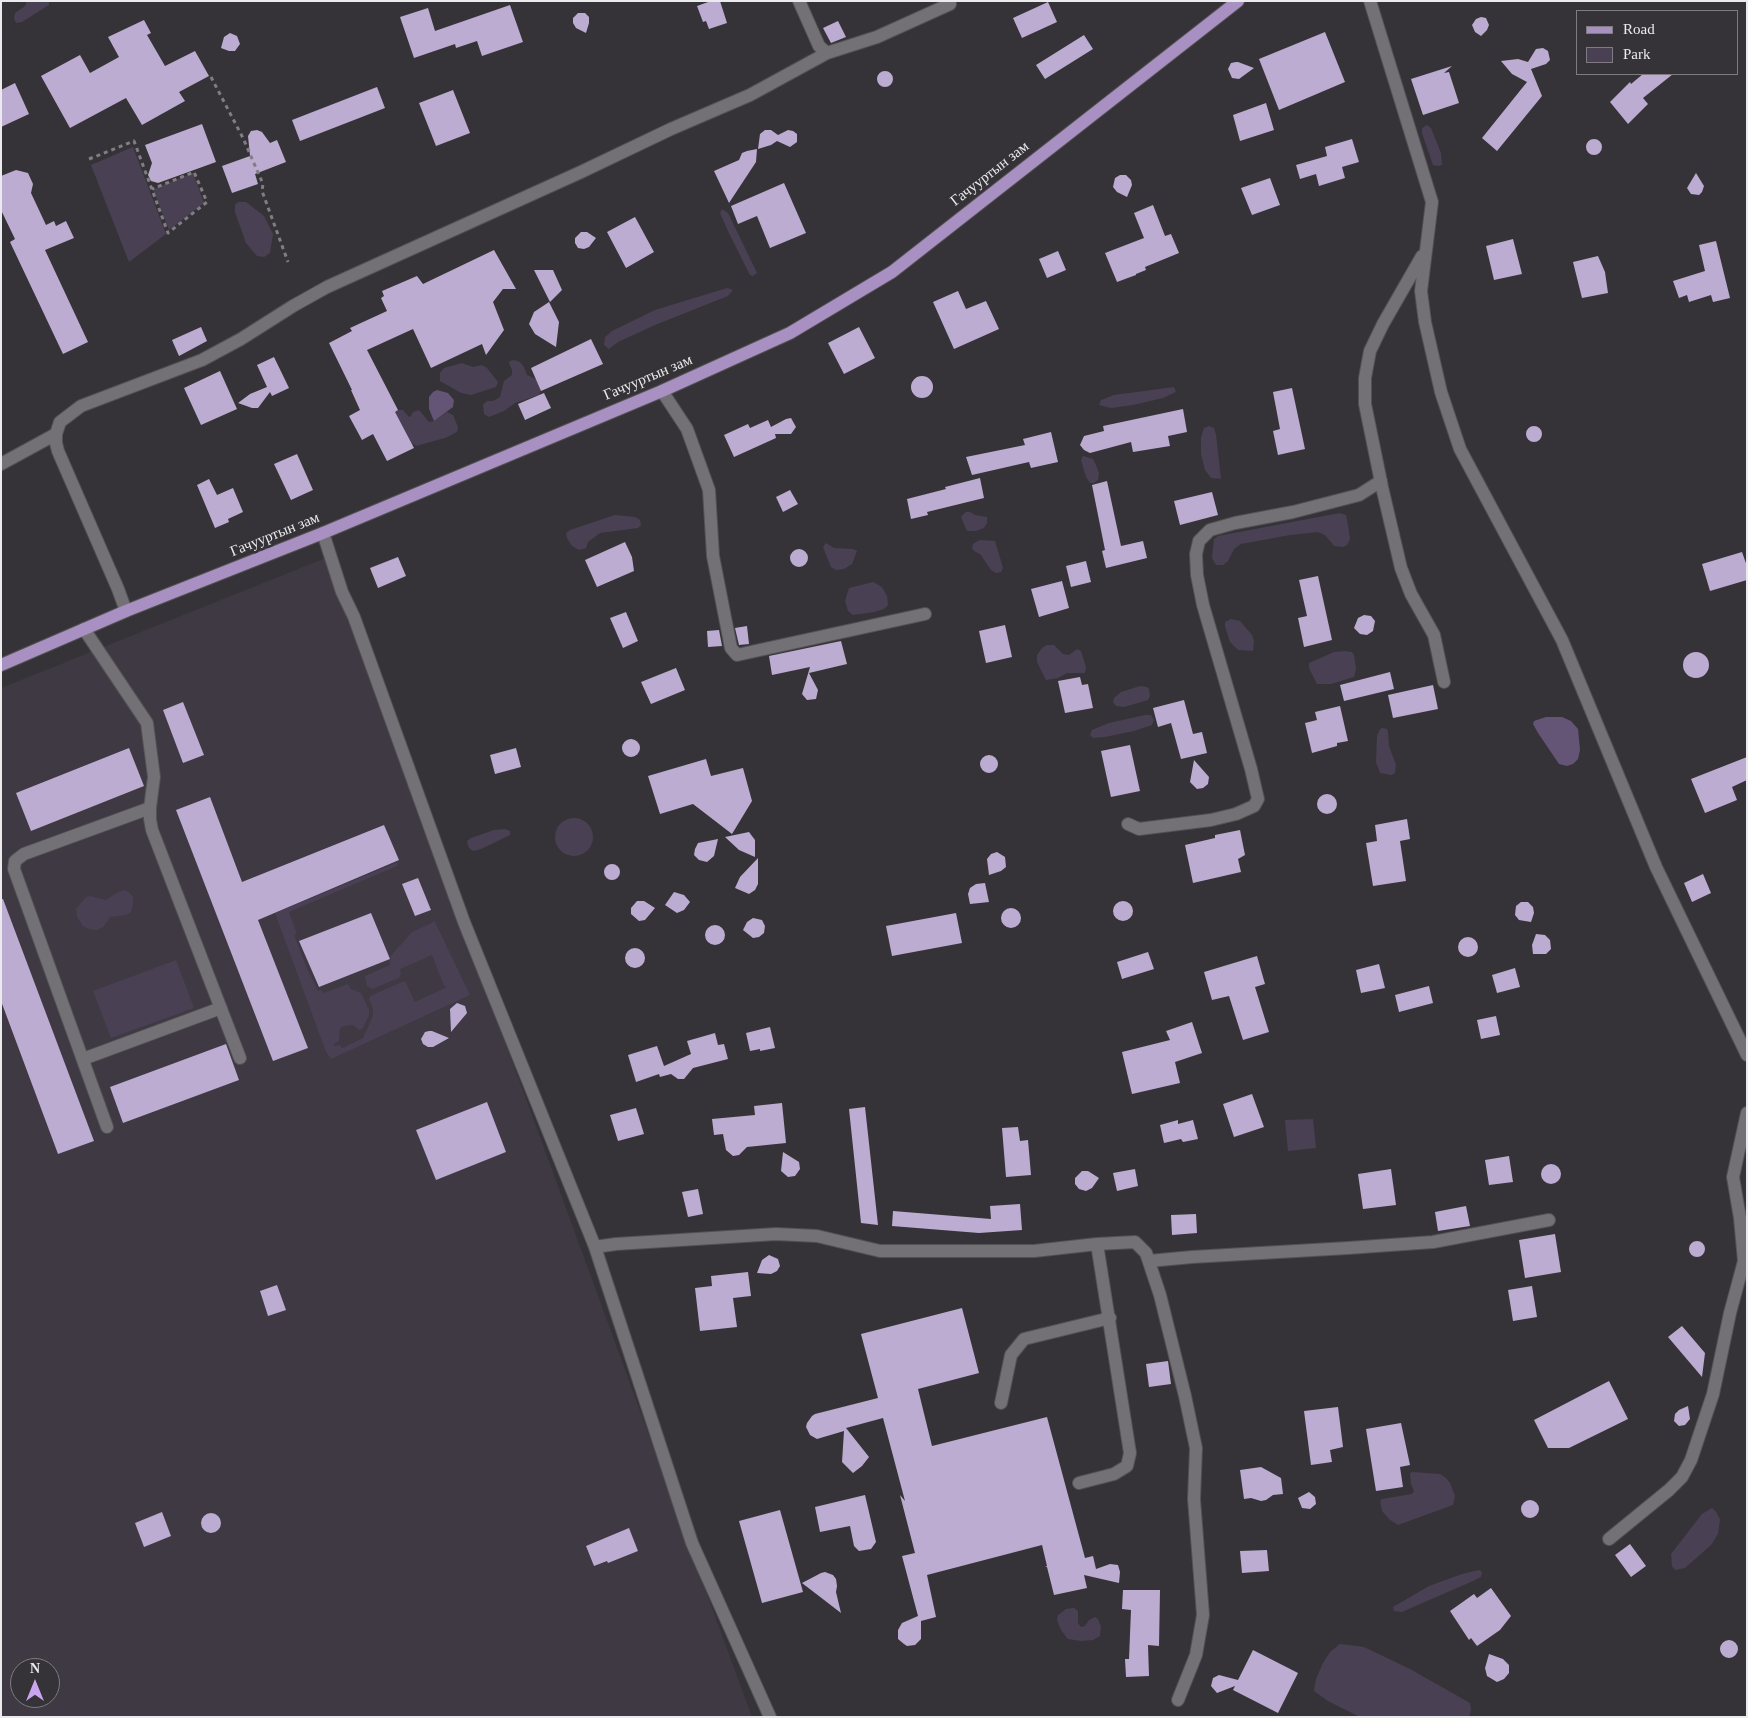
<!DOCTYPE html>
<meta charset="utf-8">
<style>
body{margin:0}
#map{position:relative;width:1748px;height:1718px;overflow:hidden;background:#353337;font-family:Georgia,serif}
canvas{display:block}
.frame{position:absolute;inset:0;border:2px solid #ebeaed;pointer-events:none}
.legend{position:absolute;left:1576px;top:10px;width:162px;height:65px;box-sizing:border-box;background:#353337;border:1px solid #7e7c80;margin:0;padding:6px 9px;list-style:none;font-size:15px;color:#ebeaed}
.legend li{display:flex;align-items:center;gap:10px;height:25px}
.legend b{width:25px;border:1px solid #7e7c80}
.north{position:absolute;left:10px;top:1658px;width:50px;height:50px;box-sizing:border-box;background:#353337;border:1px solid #7e7c80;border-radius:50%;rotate:0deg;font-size:14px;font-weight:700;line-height:20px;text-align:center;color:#ebeaed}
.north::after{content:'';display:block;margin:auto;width:18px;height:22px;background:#c8a5ee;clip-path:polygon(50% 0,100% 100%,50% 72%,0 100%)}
</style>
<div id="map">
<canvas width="1748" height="1718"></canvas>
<div class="frame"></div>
<ul class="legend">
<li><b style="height:6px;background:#a891c2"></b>Road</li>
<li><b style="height:14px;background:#494053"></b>Park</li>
</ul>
<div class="north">N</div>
</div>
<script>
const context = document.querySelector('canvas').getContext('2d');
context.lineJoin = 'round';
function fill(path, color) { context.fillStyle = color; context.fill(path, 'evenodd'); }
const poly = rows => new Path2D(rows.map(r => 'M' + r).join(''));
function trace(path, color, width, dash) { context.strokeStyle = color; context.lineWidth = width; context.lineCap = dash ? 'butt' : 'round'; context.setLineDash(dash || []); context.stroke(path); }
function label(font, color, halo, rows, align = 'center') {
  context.font = font + ' Georgia,serif'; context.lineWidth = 5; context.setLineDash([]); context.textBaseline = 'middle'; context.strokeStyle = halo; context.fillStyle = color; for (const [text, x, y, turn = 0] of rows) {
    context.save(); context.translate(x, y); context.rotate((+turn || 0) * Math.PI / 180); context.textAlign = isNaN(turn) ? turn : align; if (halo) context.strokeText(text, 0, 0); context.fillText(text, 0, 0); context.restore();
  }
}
fill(poly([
 [328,557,752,1717,1,1717,1,688],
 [20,1668,50,1668,50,1698,20,1698]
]), '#3e3943');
fill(poly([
 [27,1,49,1,49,5,22,22,16,23,14,18,15,13,25,6],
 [1427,125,1431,128,1441,153,1442,165,1438,166,1433,165,1422,133,1422,128],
 [133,147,166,234,129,262,91,165],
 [193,173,204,203,169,230,153,189],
 [238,202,246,202,264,216,273,234,270,253,264,257,257,256,246,243,235,212,235,205],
 [722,209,728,213,757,273,753,276,750,275,728,231,720,213],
 [727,288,733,290,728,296,655,325,618,342,609,349,604,345,605,337,612,331,655,310],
 [514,360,520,362,524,367,527,375,536,379,541,390,539,395,515,403,504,411,489,417,484,414,483,405,487,401,493,401,500,397,504,381,512,375,512,370,509,363,510,361],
 [462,363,473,367,482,365,487,368,498,382,496,387,471,395,461,393,440,381,440,373,444,368],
 [1174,387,1176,392,1163,398,1133,405,1111,408,1099,405,1101,400,1114,395],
 [398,410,403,410,409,417,411,416,413,412,419,410,429,422,434,421,447,412,453,415,458,427,457,432,445,438,416,446,411,443,393,413],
 [1209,426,1214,428,1216,435,1221,479,1211,478,1205,470,1201,454,1201,438,1204,428],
 [1083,456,1093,459,1096,465,1099,473,1098,480,1094,483,1090,483,1086,477,1081,460],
 [966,512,970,512,975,515,987,517,987,523,984,528,976,531,967,531,961,517],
 [1340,513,1346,515,1348,525,1350,539,1347,545,1343,547,1334,546,1325,535,1318,532,1290,535,1241,544,1234,549,1228,561,1223,565,1216,565,1212,558,1214,539,1218,536],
 [615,515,635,517,640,520,641,525,638,528,600,533,588,542,586,548,579,550,572,546,567,538,566,533,570,530],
 [980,540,995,541,1003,568,1001,572,996,573,991,570,980,554,974,551,972,548,973,544],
 [826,543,834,548,853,549,857,551,852,564,844,569,836,570,831,567,823,547],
 [873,582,882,587,887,596,888,605,884,609,874,612,853,615,848,611,845,601,849,588],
 [1231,619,1240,621,1252,635,1254,641,1253,651,1238,650,1230,642,1225,626,1225,622],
 [1047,645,1054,645,1063,654,1069,655,1077,649,1081,651,1086,667,1085,673,1067,673,1058,678,1046,680,1037,662,1037,655,1042,648],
 [1345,651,1352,652,1354,655,1356,669,1354,677,1331,684,1317,684,1309,668,1309,663,1334,652],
 [1140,686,1147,687,1149,689,1150,696,1148,700,1124,707,1116,706,1113,702,1114,698,1121,692],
 [1145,715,1151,715,1154,720,1152,725,1134,731,1105,737,1093,738,1090,735,1092,730,1109,723],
 [1383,728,1387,729,1388,732,1389,746,1396,765,1395,773,1391,775,1380,773,1376,762,1377,736,1380,729],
 '555 837a19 19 0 1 1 38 0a19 19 0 1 1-38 0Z',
 [505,829,510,831,510,835,481,849,474,851,470,849,468,846,467,841,471,838,494,830],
 [398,862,397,866,289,912,297,934,294,935,306,966,318,991,321,990,324,993,348,984,351,989,361,993,369,1010,369,1015,363,1028,359,1030,353,1025,344,1026,340,1028,339,1041,334,1044,334,1046,340,1045,342,1048,363,1038,373,1016,373,1008,369,999,371,996,381,991,405,981,415,1002,447,987,444,986,432,955,400,969,401,974,399,978,372,989,367,986,365,976,390,965,389,961,391,959,390,957,412,932,432,923,434,920,470,995,331,1059,326,1052,275,913],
 [123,890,129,892,133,897,133,905,131,912,126,915,110,917,103,927,97,930,89,929,83,926,77,917,76,909,86,897,91,896,106,900,115,894],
 [176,960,194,1008,111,1038,93,991],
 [1313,1119,1316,1148,1288,1151,1285,1120],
 [1413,1472,1440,1474,1446,1478,1450,1483,1455,1496,1453,1505,1398,1525,1390,1520,1382,1511,1380,1501,1382,1499,1412,1494,1414,1491,1411,1484,1410,1473],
 [1712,1508,1716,1512,1720,1519,1718,1534,1711,1545,1685,1568,1675,1570,1672,1566,1671,1554,1702,1514],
 [1479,1570,1482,1572,1481,1577,1473,1581,1402,1612,1394,1611,1393,1607,1429,1586,1462,1574],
 [1074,1608,1078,1611,1078,1623,1081,1627,1085,1626,1089,1620,1095,1617,1098,1619,1101,1627,1100,1636,1093,1640,1081,1641,1068,1639,1061,1630,1057,1620,1058,1615,1066,1609],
 [1340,1644,1364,1647,1410,1669,1470,1703,1471,1710,1469,1717,1360,1717,1328,1701,1314,1691,1316,1679,1323,1663,1330,1652]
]), '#494053');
fill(poly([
 [437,390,448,393,454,400,453,407,434,421,429,409,429,397,433,392],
 [1546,717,1562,717,1571,721,1578,729,1580,750,1578,759,1573,764,1567,766,1559,764,1538,733,1533,724,1534,721]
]), '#645476');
fill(poly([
 [711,1,720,1,727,23,709,29,706,21,703,22,697,6],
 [1048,2,1057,22,1022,38,1013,18],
 [510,5,523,42,482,56,477,41,456,48,455,44,414,58,400,17,428,8,435,31],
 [578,13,585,13,589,17,589,23,586,33,576,28,573,23,573,18],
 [1481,17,1486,18,1489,25,1487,30,1481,36,1475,32,1472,25,1476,19],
 [144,20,151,33,147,35,165,66,195,51,209,76,179,92,185,101,142,125,126,98,70,128,41,76,80,55,90,73,119,57,108,37],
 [838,21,846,37,831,43,823,28],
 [1325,32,1345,82,1279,110,1259,59],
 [230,33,237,36,240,44,235,51,229,51,221,48,224,37],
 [1084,35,1093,49,1045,79,1036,65],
 [1543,48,1548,51,1550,60,1546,64,1531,69,1542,96,1497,151,1482,138,1527,82,1512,74,1501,61,1518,59,1528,62,1536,49],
 [1236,62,1238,62,1254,68,1239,79,1232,78,1228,69,1231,63],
 [1452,66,1444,73,1449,72,1459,103,1423,115,1411,79],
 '877 79a8 8 0 1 1 16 0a8 8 0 1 1-16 0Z',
 [1643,74,1673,74,1643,98,1648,104,1628,124,1610,102,1630,82,1631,84],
 [15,83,29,114,1,127,1,90],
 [377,87,385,108,300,141,292,120],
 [453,90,470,133,436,146,419,103],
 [1266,103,1274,130,1240,141,1233,115],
 [202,124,216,162,158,183,151,181,148,175,152,163,145,145],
 [257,130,262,132,270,143,277,140,286,162,255,174,258,184,232,193,222,166,250,156,248,136,251,131],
 [765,130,771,130,778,135,788,130,793,131,797,134,797,142,790,147,777,141,771,145,758,149,760,134],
 '1586 147a8 8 0 1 1 16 0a8 8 0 1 1-16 0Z',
 [1352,139,1359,162,1342,167,1345,178,1319,186,1316,174,1300,179,1296,165,1327,156,1325,147],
 [757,149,756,162,729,203,714,171,739,160,742,153,747,151],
 [16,170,28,173,33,184,31,193,46,225,54,221,56,226,66,221,74,238,45,250,88,342,63,354,10,242,15,239,1,210,1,176],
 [1696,173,1704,186,1702,192,1699,195,1691,194,1687,188],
 [1120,175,1126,175,1131,180,1132,185,1127,197,1117,192,1113,187,1115,178],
 [1270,178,1280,205,1252,215,1241,188],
 [784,183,806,233,770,248,757,216,738,224,731,206],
 [1153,205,1165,236,1171,234,1179,253,1145,267,1146,270,1136,274,1136,275,1117,282,1105,253,1144,238,1134,213],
 [635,217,654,252,626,268,607,232],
 [581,232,587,232,596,238,589,247,584,249,578,248,575,243,575,238],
 [1513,239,1522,274,1494,280,1486,246],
 [1716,241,1730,298,1713,302,1711,295,1689,302,1687,295,1679,298,1673,281,1705,271,1699,245],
 [494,250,516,289,503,289,493,302,504,330,486,355,482,344,431,368,413,329,367,350,398,410,395,412,414,448,387,461,373,434,362,440,349,416,360,410,351,390,352,390,329,343,352,331,350,328,387,311,381,298,384,296,382,291,417,276,423,284],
 [1058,251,1066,270,1047,278,1039,259],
 [1598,256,1605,272,1608,293,1582,298,1573,262],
 [534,270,553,270,562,290,550,302],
 [958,291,966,309,986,301,999,329,954,349,933,302],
 [549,302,559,322,556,347,535,334,529,324,534,312],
 [201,327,207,341,179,356,172,340],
 [859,327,875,358,844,374,828,343],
 [591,339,603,364,541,391,531,368],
 [274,357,289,388,272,396,270,392,258,408,252,408,238,403,250,394,267,387,257,365],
 [220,371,237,409,201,425,184,388],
 '911 387a11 11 0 1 1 22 0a11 11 0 1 1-22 0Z',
 [1292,388,1305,449,1278,455,1273,431,1280,429,1273,392],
 [544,393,551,408,525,420,518,404],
 [1183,409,1187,432,1168,436,1170,446,1133,452,1131,442,1090,453,1084,450,1080,445,1084,436,1104,431,1103,426],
 [791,418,796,427,791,434,775,434,776,438,734,457,724,435,748,424,750,428,768,420,771,427,786,419],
 '1526 434a8 8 0 1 1 16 0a8 8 0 1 1-16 0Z',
 [1051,432,1058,462,1031,468,1029,462,972,475,966,457,1025,445,1023,439],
 [297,454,313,490,291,500,274,464],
 [980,478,984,498,927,512,928,515,911,519,907,499,946,489,945,487],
 [209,479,217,495,233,488,243,512,228,519,229,522,215,528,197,485],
 [1107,481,1121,546,1143,541,1147,558,1106,568,1102,551,1105,550,1092,485],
 [790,490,798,504,783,512,776,497],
 [1212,492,1218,515,1180,525,1174,501],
 [625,542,632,557,634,571,597,587,585,560],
 '790 558a9 9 0 1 1 18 0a9 9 0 1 1-18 0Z',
 [1742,552,1747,566,1747,580,1710,591,1702,564],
 [398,557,406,576,378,588,370,568],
 [1086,561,1091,582,1071,587,1066,566],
 [1318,576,1332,640,1304,647,1298,618,1307,616,1299,580],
 [1062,581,1069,608,1039,617,1031,589],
 [626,612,638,641,623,648,610,618],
 [1364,615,1371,616,1375,621,1373,631,1367,635,1360,634,1354,628,1358,618],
 [1005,625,1012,657,986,663,979,631],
 [747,626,749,644,739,645,735,628],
 [719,630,722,646,708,647,707,631],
 [841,641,847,664,809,673,818,690,816,699,807,700,802,694,810,667,772,675,769,656],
 '1683 665a13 13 0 1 1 26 0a13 13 0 1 1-26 0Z',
 [676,668,685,690,651,704,641,682],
 [1390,672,1394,689,1344,701,1340,685],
 [1080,677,1082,685,1088,684,1093,708,1065,713,1058,681],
 [1433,685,1438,709,1393,718,1388,695],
 [1184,700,1193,734,1202,732,1207,753,1181,759,1171,723,1158,727,1153,708],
 [183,702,204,755,183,763,163,710],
 [1340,706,1348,741,1337,743,1337,746,1312,753,1305,723,1317,720,1315,712],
 '622 748a9 9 0 1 1 18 0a9 9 0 1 1-18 0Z',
 [1130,745,1140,791,1111,797,1101,751],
 [129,748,144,786,31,831,16,793],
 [516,748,521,767,495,774,490,755],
 '980 764a9 9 0 1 1 18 0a9 9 0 1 1-18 0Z',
 [1747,757,1747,780,1732,787,1737,800,1705,813,1691,779],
 [706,759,711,776,743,768,752,801,732,834,693,804,660,814,648,776],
 [1194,760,1209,777,1208,784,1203,788,1197,789,1190,782],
 '1317 804a10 10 0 1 1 20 0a10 10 0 1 1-20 0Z',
 [210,797,242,882,384,825,399,860,258,920,308,1048,273,1061,176,810],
 [1407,819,1410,839,1400,841,1406,881,1373,886,1366,843,1377,841,1375,825],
 [1240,830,1245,855,1238,859,1241,872,1193,883,1185,845,1215,838,1215,835],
 [749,832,755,840,755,857,739,850,725,837],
 [718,839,714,856,707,862,699,860,694,855,695,849,698,843],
 [997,852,1005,857,1006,867,1001,871,989,875,987,859,991,854],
 [758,858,758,884,755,890,749,894,735,888,740,877],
 '604 872a8 8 0 1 1 16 0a8 8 0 1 1-16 0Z',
 [1703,874,1711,893,1692,902,1684,883],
 [418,878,431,910,415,916,402,884],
 [985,883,989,902,970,904,968,894,970,888,976,884],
 [674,892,684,895,690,902,684,910,677,913,665,905],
 [1,899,3,899,94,1141,58,1154,1,1001],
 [637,901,644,901,655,908,645,920,639,921,631,914,631,908],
 '1113 911a10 10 0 1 1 20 0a10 10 0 1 1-20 0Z',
 [1521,902,1528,902,1533,907,1534,913,1531,922,1519,920,1515,915,1516,906],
 '1001 918a10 10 0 1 1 20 0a10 10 0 1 1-20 0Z',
 [371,913,390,959,319,987,299,941],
 [956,913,962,943,892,956,886,926],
 [753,918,762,920,765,926,764,933,759,937,753,938,743,930,747,922],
 '705 935a10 10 0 1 1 20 0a10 10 0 1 1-20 0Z',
 [1536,934,1545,935,1550,940,1551,949,1546,954,1533,954,1532,945],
 '1458 947a10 10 0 1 1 20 0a10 10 0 1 1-20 0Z',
 '625 958a10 10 0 1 1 20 0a10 10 0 1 1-20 0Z',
 [1148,952,1154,969,1122,979,1117,962],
 [1257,956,1265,984,1255,987,1269,1032,1243,1040,1229,996,1212,1000,1204,972],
 [1379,964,1385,988,1361,993,1356,970],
 [1515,968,1520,987,1497,993,1492,975],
 [1429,986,1433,1003,1399,1012,1395,995],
 [457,1003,465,1006,467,1013,451,1032,450,1009],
 [1496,1016,1500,1035,1481,1039,1477,1020],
 [1192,1022,1202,1053,1175,1062,1180,1083,1132,1094,1122,1052,1170,1040,1166,1031],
 [770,1027,775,1048,760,1051,760,1049,750,1051,746,1033],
 [429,1031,432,1031,449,1038,433,1047,428,1047,423,1044,421,1039,425,1032],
 [715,1033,718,1045,724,1044,728,1059,693,1068,684,1079,678,1079,671,1074,660,1077,659,1074,636,1082,628,1055,657,1046,664,1066,691,1054,687,1041],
 [226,1044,239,1080,123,1123,110,1087],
 [1252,1094,1264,1127,1234,1137,1223,1104],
 [487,1102,506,1152,436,1180,416,1130],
 [782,1103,786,1143,747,1147,739,1155,733,1156,726,1150,723,1134,714,1135,712,1119,755,1115,754,1106],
 [865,1107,878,1225,861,1223,849,1109],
 [636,1108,644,1134,618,1141,610,1115],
 [1178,1120,1178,1124,1193,1120,1198,1139,1183,1142,1181,1139,1164,1143,1160,1125],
 [1018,1127,1020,1141,1028,1140,1031,1175,1006,1177,1002,1128],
 [783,1152,799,1162,800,1169,795,1176,788,1177,781,1171],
 [1509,1156,1513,1182,1489,1185,1485,1160],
 '1541 1174a10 10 0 1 1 20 0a10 10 0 1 1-20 0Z',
 [1135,1169,1138,1186,1117,1191,1113,1173],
 [1391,1169,1396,1205,1363,1209,1358,1174],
 [1082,1171,1088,1171,1099,1178,1092,1188,1086,1191,1079,1189,1075,1184,1075,1178],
 [698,1189,703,1214,688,1217,682,1192],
 [1020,1204,1022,1230,979,1233,892,1226,893,1211,991,1219,990,1206],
 [1466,1206,1470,1226,1438,1231,1435,1212],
 [1196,1214,1197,1233,1172,1235,1171,1215],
 [1555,1234,1561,1272,1525,1278,1519,1240],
 '1689 1249a8 8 0 1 1 16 0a8 8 0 1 1-16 0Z',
 [769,1255,778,1259,780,1266,777,1271,771,1274,757,1273,762,1260],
 [748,1272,751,1296,733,1298,737,1327,700,1331,695,1288,712,1286,711,1276],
 [277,1285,286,1310,268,1316,260,1291],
 [1532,1286,1537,1317,1513,1321,1508,1290],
 [962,1308,979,1373,918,1389,932,1446,1047,1417,1085,1558,1093,1556,1096,1569,1110,1564,1118,1565,1120,1572,1119,1583,1084,1575,1087,1588,1054,1595,1047,1567,1045,1566,1047,1566,1042,1545,927,1575,936,1617,921,1621,921,1639,915,1645,907,1646,904,1644,898,1639,898,1630,902,1623,918,1616,902,1556,915,1553,900,1495,905,1501,883,1418,846,1428,869,1457,862,1466,853,1473,842,1462,844,1431,817,1439,810,1435,806,1427,807,1423,812,1416,815,1414,878,1398,861,1334],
 [1682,1326,1705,1353,1702,1377,1668,1337],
 [1168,1361,1171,1384,1149,1387,1146,1364],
 [1609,1381,1628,1419,1569,1448,1548,1448,1534,1420],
 [1688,1406,1690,1419,1685,1425,1679,1426,1674,1421,1675,1414,1679,1410],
 [1338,1407,1343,1447,1330,1450,1332,1462,1311,1465,1304,1411],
 [1401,1423,1410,1465,1400,1467,1403,1487,1376,1491,1366,1429],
 [1261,1467,1281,1478,1283,1494,1273,1495,1266,1500,1261,1501,1251,1498,1244,1499,1240,1470],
 [1309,1492,1315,1497,1316,1504,1310,1509,1302,1508,1298,1498],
 [865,1495,876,1542,871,1549,859,1551,854,1546,850,1526,820,1532,815,1507],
 '1521 1509a9 9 0 1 1 18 0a9 9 0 1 1-18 0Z',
 [780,1510,803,1592,762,1603,739,1521],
 [162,1512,171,1536,144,1547,135,1523],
 '201 1523a10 10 0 1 1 20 0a10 10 0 1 1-20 0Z',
 [629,1528,638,1551,608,1563,607,1561,594,1566,586,1546],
 [1630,1544,1646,1566,1631,1577,1615,1555],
 [1267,1550,1269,1571,1242,1573,1240,1551],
 [825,1572,833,1575,836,1579,837,1586,836,1592,841,1613,802,1583,821,1573],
 [1491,1588,1511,1616,1500,1630,1477,1646,1471,1638,1469,1640,1450,1611,1474,1594,1477,1598],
 [1123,1590,1160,1590,1159,1646,1148,1645,1149,1676,1126,1677,1125,1659,1129,1659,1131,1610,1122,1609],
 '1720 1649a9 9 0 1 1 18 0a9 9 0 1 1-18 0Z',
 [1253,1650,1298,1673,1278,1713,1233,1690,1235,1686,1217,1693,1211,1686,1213,1678,1219,1675,1238,1680],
 [1489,1654,1503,1659,1509,1665,1509,1673,1504,1679,1497,1682,1487,1676,1485,1668]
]), '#bdacd1');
const minor = poly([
 [799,1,819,46,827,53,877,37,950,4],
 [1370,1,1432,202,1421,291,1425,322,1441,392,1460,449,1562,640,1656,867,1747,1055],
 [1422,256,1383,324,1370,351,1365,378,1365,404,1382,487,1401,568,1411,594,1434,635,1444,682],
 [662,391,687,429,709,490,713,556,731,648,737,655,925,614],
 [1,464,56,434],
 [323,533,342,592,354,617,464,922,595,1247,692,1543,770,1717],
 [126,611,118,589,58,451,56,443,56,434,60,422,81,406,202,360,241,339,293,306,327,287,581,172,671,129,750,95,827,53],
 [84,629,147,723,154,777,150,808,150,819,152,830,240,1058],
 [1128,824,1139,829,1211,820,1236,814,1254,806,1258,799,1251,769,1203,605,1197,575,1196,554,1199,541,1210,530,1235,523,1293,512,1359,495,1381,481],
 [83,1059,221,1008],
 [107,1127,14,869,15,861,24,854,150,808],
 [595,1247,616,1244,776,1234,817,1236,880,1251,1034,1251,1097,1244,1135,1242,1146,1253,1160,1295,1185,1396,1196,1448,1194,1499,1203,1615,1196,1655,1178,1700],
 [1149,1261,1192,1257,1348,1248,1433,1242,1549,1220],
 [1001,1403,1011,1355,1024,1339,1110,1318],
 [1079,1483,1114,1474,1127,1466,1130,1453,1097,1244],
 [1609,1539,1669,1490,1682,1477,1691,1460,1713,1394,1730,1313,1744,1261,1740,1218,1733,1177,1747,1113]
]);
const major = poly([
 [1,665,126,611,323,533,662,391,790,333,892,272,1238,1]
]);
trace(minor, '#535154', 14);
trace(major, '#535154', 14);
trace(poly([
 [211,77,243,138,263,184,262,191,288,262],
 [89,159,134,141,168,233,207,202,194,172,152,189]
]), '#807e82', 3, [4, 4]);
trace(minor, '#737175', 12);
trace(major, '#a891c2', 12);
label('15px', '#ebeaed', '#353337', [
 ["Гачууртын зам",990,174,-38],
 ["Гачууртын зам",648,378,-23],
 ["Гачууртын зам",275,535,-22]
]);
</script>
